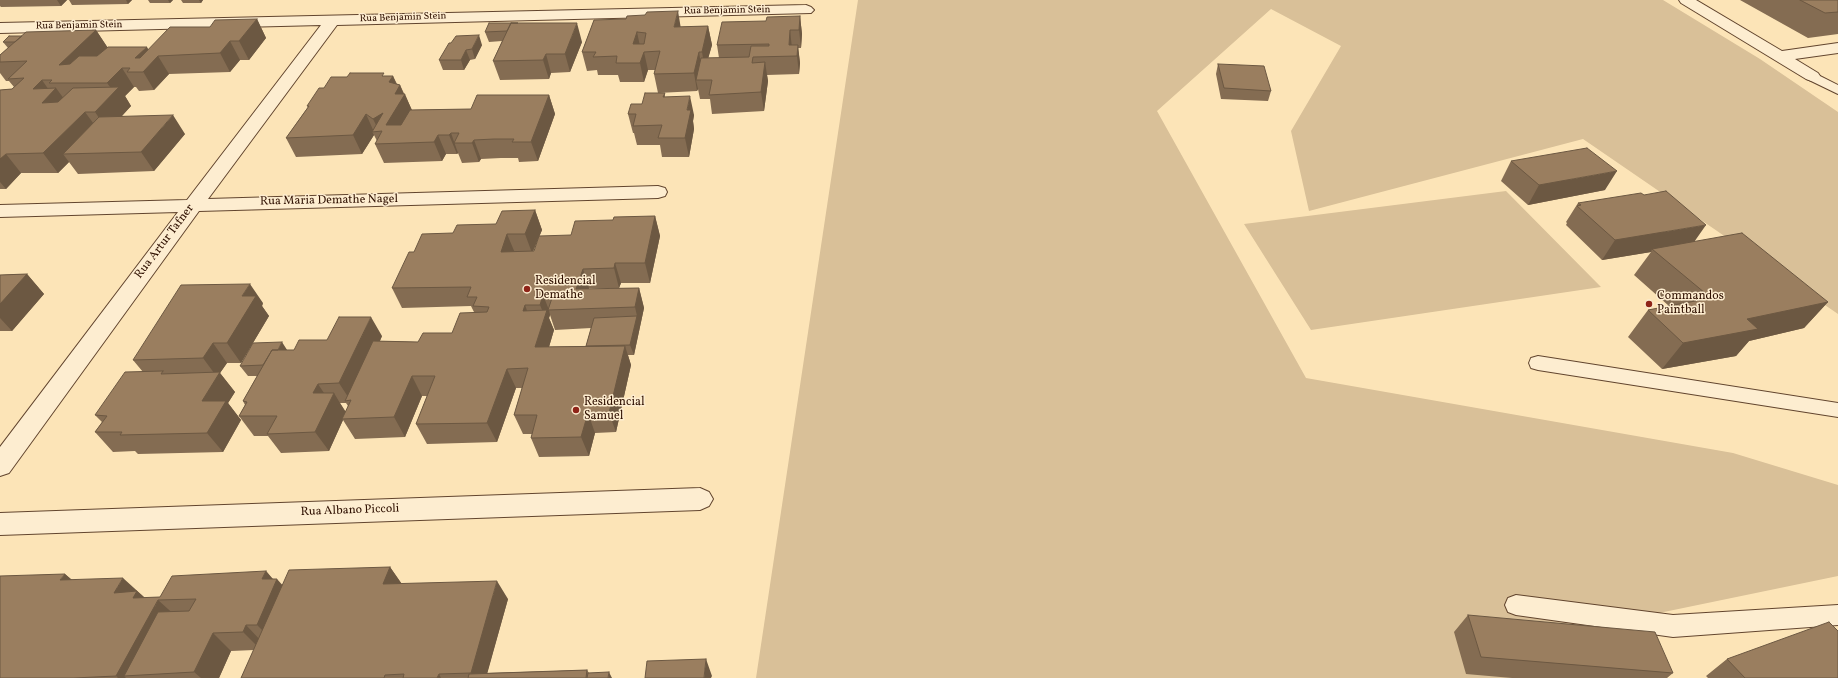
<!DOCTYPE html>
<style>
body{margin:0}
canvas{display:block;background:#fce4b7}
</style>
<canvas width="1838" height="678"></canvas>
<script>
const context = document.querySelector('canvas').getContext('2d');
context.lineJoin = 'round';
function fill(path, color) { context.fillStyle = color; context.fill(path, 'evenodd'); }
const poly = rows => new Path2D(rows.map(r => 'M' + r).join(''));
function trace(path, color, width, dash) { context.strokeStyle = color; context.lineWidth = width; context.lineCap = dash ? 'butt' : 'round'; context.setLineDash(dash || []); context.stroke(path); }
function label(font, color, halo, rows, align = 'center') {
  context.font = font + ' Vollkorn,serif'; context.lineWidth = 3; context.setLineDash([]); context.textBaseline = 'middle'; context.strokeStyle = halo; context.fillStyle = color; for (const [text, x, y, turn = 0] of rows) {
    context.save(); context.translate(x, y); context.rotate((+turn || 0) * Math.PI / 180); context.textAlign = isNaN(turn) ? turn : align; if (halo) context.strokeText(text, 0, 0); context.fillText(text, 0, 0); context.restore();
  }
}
fill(poly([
 [858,0,1663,0,1760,59,1838,112,1838,314,1583,139,1309,211,1291,131,1341,46,1271,9,1157,111,1306,378,1733,453,1838,485,1838,576,1543,637,1562,678,756,678],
 [1506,191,1601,287,1311,330,1244,224]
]), '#d9c098');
const service = poly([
 [1812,72,1838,85,1838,94,1807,79,1805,76,1807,73,1812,72],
 [1538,356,1838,403,1838,417,1538,370,1531,368,1529,363,1531,358,1538,356],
 [1516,595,1673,615,1838,605,1838,625,1673,637,1516,615,1508,612,1505,605,1508,598,1516,595]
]);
const minor = poly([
 [1679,0,1696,0,1782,51,1838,43,1838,53,1795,59,1818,73,1820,76,1818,79,1812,81,1806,79,1681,3,1679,0],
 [806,5,811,7,814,10,811,13,337,25,208,199,658,186,665,188,667,192,665,196,658,198,199,211,9,473,0,476,0,447,178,212,0,217,0,205,187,200,321,25,0,33,0,23,806,5],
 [700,488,709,492,713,499,709,506,700,510,0,535,0,513,700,488]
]);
trace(service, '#62452e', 2);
trace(minor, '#62452e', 2);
fill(service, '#fdedd0');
fill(minor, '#fdedd0');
fill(poly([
 [0,0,67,0,61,6,1,7,0,6],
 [69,0,132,0,128,4,72,5],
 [148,0,173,0,170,3,150,3],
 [181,0,203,0,201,3,183,3],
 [1740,0,1838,0,1838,34,1808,38],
 [800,16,802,34,801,48,798,48,800,63,799,74,767,75,768,81,764,111,712,114,710,99,700,99,698,89,697,91,658,93,654,74,655,70,648,70,644,82,620,82,618,75,598,75,597,70,587,71,582,52,594,20,681,27,708,26,712,45,708,58,719,58,717,45,766,21],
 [257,19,266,38,249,60,240,60,230,72,169,74,154,90,139,91,136,87,134,87,125,96,131,106,122,116,185,134,154,171,78,174,69,162,58,173,21,173,6,189,0,189,0,90,12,89,14,87,9,81,6,81,0,73,0,55,8,48,3,42,22,36,96,30,107,47,148,50,210,27],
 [518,23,582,42,570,72,551,73,549,79,500,80,493,61,502,41,489,42,485,32],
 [451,43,482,45,475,59,470,60,464,70,443,70,439,60],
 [1218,64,1271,91,1268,101,1221,99,1216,74],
 [386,76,393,76,397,84,400,85,412,110,471,109,549,95,555,114,538,161,519,162,518,158,501,158,481,159,479,162,462,163,458,153,457,154,446,154,442,161,384,163,375,144,377,141,374,135,362,154,296,157,286,138,308,107,307,106,324,88],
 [665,93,665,97,694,115,693,121,694,129,689,157,662,157,660,145,637,145,634,133,633,133,628,114,642,104],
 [1511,161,1605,190,1528,205,1501,181],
 [1578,203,1694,242,1828,302,1804,328,1749,341,1736,356,1662,369,1628,337,1648,310,1669,306,1634,275,1651,252,1602,260,1566,225,1567,223,1566,222],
 [535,210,542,230,533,252,534,251,571,235,613,220,655,216,660,236,650,283,621,283,619,288,589,288,589,289,639,288,644,308,634,355,628,355,631,365,616,432,595,433,589,456,539,457,531,438,532,434,523,434,514,415,522,388,516,388,497,442,427,444,416,424,427,396,422,396,405,437,355,439,343,420,329,451,281,453,268,436,254,436,239,416,245,405,243,401,257,376,248,376,240,366,287,350,294,350,327,340,382,336,380,341,418,342,452,333,474,312,471,306,402,308,392,288,414,252,453,233,496,224],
 [550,315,555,330,591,328,586,346,549,347,554,330,549,318],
 [340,403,346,403,348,406,346,412],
 [27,274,44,294,12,331,0,331,0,275],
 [263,303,262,306,269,316,241,363,227,363,220,373,235,392,228,403,241,420,223,452,138,454,135,451,113,452,95,432,102,422,95,415,143,372,133,360],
 [390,567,402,584,508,599,487,673,587,670,589,673,612,678,241,678,254,650,231,651,219,678,0,678,65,574,72,580,137,591,145,598,160,597,266,571,273,579,282,585],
 [1468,615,1673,673,1667,678,1512,678,1466,674,1454,632],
 [1727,659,1838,678,1708,678,1706,676]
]), '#846c52');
fill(poly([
 [57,0,67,0,61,6],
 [126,0,132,0,128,4],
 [168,0,173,0,170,3],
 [199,0,203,0,201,3],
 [678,11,681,29,674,27],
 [800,16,802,34,801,48,799,30],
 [257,19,266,38,249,60,239,41],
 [577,23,582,42,570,72,565,54],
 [708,26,712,45,705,70,702,52],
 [96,30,108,48,72,83,59,65],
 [790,30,792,48,789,45],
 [637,32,641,51,633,44],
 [479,35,482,45,475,59,472,49],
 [230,41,240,60,230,72,220,53],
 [798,45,800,63,799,74,797,56],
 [147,47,154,59,158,56,169,74,154,90,135,58],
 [466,50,470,60,464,70,461,60],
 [644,52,648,70,644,82,640,63],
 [699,52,702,71,696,80,698,89,697,91,694,73],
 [546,54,551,73,549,79,543,60],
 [765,62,768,81,764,111,761,92],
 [122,68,134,87,125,96,131,106,108,131,95,112,114,92,107,83],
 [393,76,398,88,400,85,404,95,405,94,413,113,396,143,382,131,379,131,373,119,389,82],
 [42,80,51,93,56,88,70,107,56,122,33,89],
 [549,95,555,114,538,161,531,142],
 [690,96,694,115,693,121,694,129,689,157,685,138,687,110],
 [85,112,99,131,63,154,69,162,58,173,43,153],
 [366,114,374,132,372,132,374,135,362,154,353,135],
 [173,115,185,134,154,171,141,152],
 [451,133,458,153,457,154,449,135],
 [438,135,446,154,442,161,434,142],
 [474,140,481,159,479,162,472,143],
 [6,154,21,173,6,189,0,182,0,159],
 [1617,171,1605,190,1528,205,1539,185],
 [535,210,542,230,532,253,525,234],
 [655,216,660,236,650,283,645,263],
 [1706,225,1692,245,1652,249,1651,252,1602,260,1615,240],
 [507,234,515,253,501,252],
 [615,263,621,283,619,288,614,268],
 [583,269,589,288,583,309,576,289],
 [27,274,44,294,12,331,0,318,0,304],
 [250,284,263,303,262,306,269,316,241,363,227,343,242,296],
 [639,288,644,308,634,355,630,345,637,316,635,307],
 [543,295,549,310,550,315,549,318,554,330,543,367,535,347,545,317,540,305],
 [1828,302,1804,328,1749,341,1736,356,1662,369,1683,343,1747,319],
 [525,305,532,325,523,311],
 [371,317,382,336,352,402,351,400,350,400,339,383],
 [282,342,289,353,270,365],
 [213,343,227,363,220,373,235,392,228,403,241,420,223,452,207,433,202,401,217,377,203,358],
 [625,346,631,365,616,432,609,413],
 [507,369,516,388,497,442,487,423],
 [412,376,422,396,405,437,394,417],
 [318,384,330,402,334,393,346,413,342,419,343,420,329,451,315,432,313,393],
 [588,413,595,433,589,456,581,437],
 [390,567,403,586,383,584],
 [266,571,275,582,277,579,293,597,274,642,257,625,262,579],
 [65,574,86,592,60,580],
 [123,578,155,607,158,600,178,618,124,676,126,678,118,678,116,676,114,593],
 [497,581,508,599,486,678,474,678,471,673],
 [246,625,263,643,260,649,243,632],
 [213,633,231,651,219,678,201,678,194,672],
 [706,659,712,676,711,678,704,678],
 [609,672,612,678,608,678],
 [439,674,441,678,437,678]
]), '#6c5842');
const building = poly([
 [1800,0,1838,0,1838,12,1825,13,1800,0],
 [678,11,674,27,708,26,702,52,699,52,694,73,654,74,660,51,644,52,640,63,616,63,617,56,593,57,596,52,582,52,594,20,626,19,627,16,645,15,647,12,678,11],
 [637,32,646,33,644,44,633,44,637,32],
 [800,16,799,30,790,30,789,45,798,45,797,56,753,57,752,63,765,62,761,92,709,95,712,80,696,80,701,58,749,57,751,46,769,46,769,44,717,45,722,22,766,21,767,17,800,16],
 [257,19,239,41,230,41,220,53,158,56,143,72,127,72,130,68,122,68,107,83,49,83,52,80,42,80,33,89,56,88,42,103,58,102,73,88,119,87,95,112,85,112,43,153,6,154,0,159,0,90,12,89,24,78,8,79,27,61,0,62,0,55,26,32,96,30,59,65,70,64,79,56,97,56,108,47,147,47,135,58,140,58,170,27,210,27,215,20,257,19],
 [489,23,518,23,511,23,507,31,485,32,489,23],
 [511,23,577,23,565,54,546,54,543,60,493,61,511,23],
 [479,35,472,49,466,50,461,60,439,60,449,43,451,43,456,36,479,35],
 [9,36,22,36,15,42,3,42,9,36],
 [1218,64,1264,66,1271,91,1224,88,1218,64],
 [350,73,384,73,382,76,393,76,389,82,400,85,395,94,405,94,386,125,401,125,410,110,471,109,477,95,549,95,531,142,512,142,514,139,494,139,474,140,472,143,454,143,459,133,451,133,449,135,438,135,434,142,375,144,382,131,372,132,383,113,373,119,366,114,353,135,286,138,309,106,307,106,319,88,324,88,331,77,347,77,350,73],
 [645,93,665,93,663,97,690,96,687,110,691,110,685,138,658,138,662,125,633,126,636,114,628,114,631,104,642,104,645,93],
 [173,115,141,152,63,154,99,117,173,115],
 [1587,148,1617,171,1539,185,1511,161,1587,148],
 [1666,191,1706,225,1615,240,1577,206,1581,205,1578,203,1641,193,1644,195,1666,191],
 [535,210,525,234,507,234,501,252,534,251,539,236,571,235,575,221,613,220,614,217,655,216,645,263,615,263,614,268,583,269,576,289,639,288,635,307,548,310,553,295,543,295,540,305,525,305,523,311,547,310,535,347,625,346,609,413,588,413,581,437,531,438,537,415,514,415,528,368,507,369,487,423,416,424,435,376,412,376,394,417,342,419,351,400,345,401,373,341,418,342,423,333,452,333,460,313,487,312,489,307,473,306,477,297,467,297,471,287,392,288,409,252,414,252,422,234,453,233,457,225,496,224,502,211,535,210],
 [1742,233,1828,302,1747,319,1758,329,1683,343,1648,310,1711,298,1652,249,1742,233],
 [27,274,0,304,0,275,27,274],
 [250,284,242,296,256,296,227,343,213,343,203,358,133,360,181,285,250,284],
 [637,316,630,345,586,346,594,318,637,316],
 [339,317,371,317,339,383,318,384,313,393,334,393,315,432,267,434,277,416,239,416,247,402,243,401,272,350,294,350,299,340,327,340,339,317],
 [282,342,278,350,272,350,263,365,240,366,253,343,282,342],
 [163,371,161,374,220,372,202,401,226,401,207,433,120,435,122,432,95,432,107,416,95,415,125,372,163,371],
 [390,567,383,584,497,581,471,673,439,674,437,678,403,678,404,674,385,675,384,678,241,678,289,570,390,567],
 [266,571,262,579,277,579,257,625,246,625,243,632,213,633,194,672,124,676,158,612,189,611,196,599,158,600,116,676,74,678,0,678,0,576,65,574,60,580,123,578,114,593,137,591,133,598,160,597,172,576,266,571],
 [1468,615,1655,632,1673,673,1481,657,1468,615],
 [1829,622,1838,631,1838,678,1745,678,1727,659,1829,622],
 [706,659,704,678,645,678,647,661,706,659],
 [587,670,586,678,468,678,469,674,587,670],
 [609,672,608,678,587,678,588,673,609,672]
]);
fill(building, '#9a7e5f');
trace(building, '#6c5842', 1);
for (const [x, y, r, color] of [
 [527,289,4,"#8f2418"],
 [1649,304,4,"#8f2418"],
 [576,410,4,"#8f2418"]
]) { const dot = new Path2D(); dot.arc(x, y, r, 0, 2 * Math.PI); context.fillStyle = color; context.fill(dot); trace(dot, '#fdedd0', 1.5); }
label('10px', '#2f1000', '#fdedd0', [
 ["Rua Benjamin Stein",727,11,-1],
 ["Rua Benjamin Stein",403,18,-2],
 ["Rua Benjamin Stein",79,26,-1]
]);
label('12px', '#2f1000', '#fdedd0', [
 ["Rua Maria Demathe Nagel",329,201,-1],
 ["Rua Artur Tafner",165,242,-53],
 ["Rua Albano Piccoli",350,511,-2]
]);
label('12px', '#2f1000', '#fdedd0', [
 ["Residencial",535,282],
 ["Demathe",535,296],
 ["Commandos",1657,297],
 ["Paintball",1657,311],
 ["Residencial",584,403],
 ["Samuel",584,417]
], 'left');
</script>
